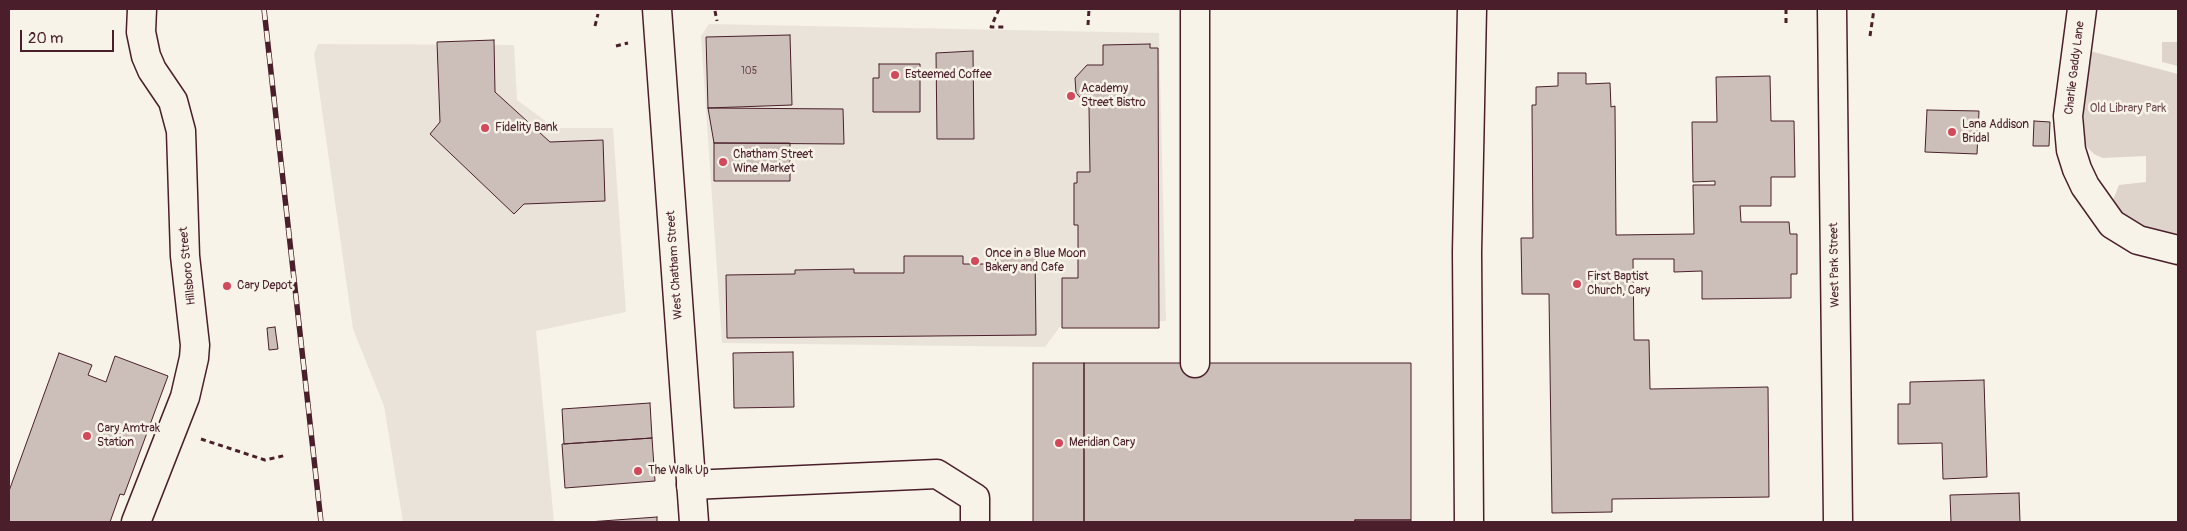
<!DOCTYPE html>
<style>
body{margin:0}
#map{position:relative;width:2187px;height:531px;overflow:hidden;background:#f7f3e8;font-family:Pangolin,sans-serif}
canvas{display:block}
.frame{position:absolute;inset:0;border:10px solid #4a1f2b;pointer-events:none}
.scale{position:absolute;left:20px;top:30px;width:94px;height:22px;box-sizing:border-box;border:2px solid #4a1f2b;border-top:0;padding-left:6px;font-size:15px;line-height:18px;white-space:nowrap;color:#4a1f2b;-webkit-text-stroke:4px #f7f3e8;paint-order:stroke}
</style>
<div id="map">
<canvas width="2187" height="531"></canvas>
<div class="frame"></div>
<div class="scale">20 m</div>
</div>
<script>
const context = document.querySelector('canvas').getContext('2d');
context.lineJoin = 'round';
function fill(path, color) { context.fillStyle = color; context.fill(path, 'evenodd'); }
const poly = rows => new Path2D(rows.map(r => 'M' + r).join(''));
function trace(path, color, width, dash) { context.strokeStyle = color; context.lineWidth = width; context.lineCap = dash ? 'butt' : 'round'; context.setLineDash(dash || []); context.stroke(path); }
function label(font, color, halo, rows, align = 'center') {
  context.font = font + ' Pangolin,sans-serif'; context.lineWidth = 5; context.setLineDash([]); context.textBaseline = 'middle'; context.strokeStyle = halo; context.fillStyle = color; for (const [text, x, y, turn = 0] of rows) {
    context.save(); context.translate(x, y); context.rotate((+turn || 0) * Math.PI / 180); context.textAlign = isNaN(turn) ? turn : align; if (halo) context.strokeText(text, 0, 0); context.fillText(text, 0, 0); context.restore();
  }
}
fill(poly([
 [709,24,1159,33,1166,321,1065,320,1045,347,722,343,701,36],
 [318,44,514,45,517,100,555,128,613,128,626,312,536,331,554,522,403,522,384,406,353,329,314,54]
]), '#eae3da');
fill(poly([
 [2162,42,2178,42,2178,66,2162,62],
 [2086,50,2178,74,2178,234,2132,224,2114,207,2113,200,2119,185,2146,182,2146,156,2103,158,2094,154,2082,142,2080,89]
]), '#ded4cc');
const building = poly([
 [790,35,792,105,708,108,706,37,790,35],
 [494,40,495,92,550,142,603,140,605,201,524,204,514,214,430,134,440,122,437,42,494,40],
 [1150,44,1150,48,1158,48,1159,328,1062,328,1062,278,1078,278,1078,225,1074,225,1074,183,1077,183,1077,172,1090,172,1089,107,1076,93,1075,78,1087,65,1103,65,1103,45,1150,44],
 [973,51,974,139,937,139,936,53,973,51],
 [879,64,920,64,920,112,873,112,873,78,879,78,879,64],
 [1558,73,1586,73,1586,84,1610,83,1611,107,1615,106,1616,235,1694,234,1693,185,1715,185,1715,181,1693,182,1692,122,1717,122,1716,77,1770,76,1771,121,1794,121,1795,177,1771,177,1771,206,1740,206,1741,222,1789,222,1790,234,1797,234,1797,274,1791,274,1791,298,1702,299,1702,271,1674,272,1674,259,1633,259,1634,340,1649,340,1650,389,1768,387,1769,497,1612,499,1612,512,1552,513,1549,294,1522,294,1521,238,1533,238,1532,105,1536,105,1536,87,1558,86,1558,73],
 [708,108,843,109,844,144,714,143,708,108],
 [1927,110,1979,111,1977,154,1925,152,1927,110],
 [2034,121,2050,122,2049,146,2033,146,2034,121],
 [714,143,790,143,790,181,714,181,714,143],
 [995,254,1035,254,1036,335,727,338,726,275,795,274,795,270,854,269,854,273,904,273,904,256,963,256,963,264,996,264,995,254],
 [275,327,278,349,269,350,267,328,275,327],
 [793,352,794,407,734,408,733,353,793,352],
 [59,353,92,365,88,375,106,382,115,356,168,376,124,495,120,494,110,522,9,522,9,491,59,353],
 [1033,363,1084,363,1084,522,1033,522,1033,363],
 [1084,363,1411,363,1411,520,1355,520,1355,522,1084,522,1084,363],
 [1984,380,1987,477,1943,479,1942,443,1898,444,1898,404,1910,404,1910,382,1984,380],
 [650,403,652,438,564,444,562,409,650,403],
 [652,438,655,481,565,488,562,444,652,438],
 [2019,493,2020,522,1951,522,1950,495,2019,493],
 [657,517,657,522,588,522,657,517],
 [1355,520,1411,520,1411,522,1355,522,1355,520]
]);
fill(building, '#ccbfb9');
trace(building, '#4a1f2b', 1);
const minor = poly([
 [1832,9,1838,522],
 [2082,9,2068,116,2071,150,2077,169,2085,186,2112,224,2138,240,2178,250],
 [1195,363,1195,9],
 [691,485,937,474,975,498,975,522],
 [136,522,185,397,194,358,195,345,185,256,181,131,173,101,152,70,146,56,141,32,142,9],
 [1469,522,1467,252,1472,9]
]);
const major = poly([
 [657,9,694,522]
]);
trace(minor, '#4a1f2b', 31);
trace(major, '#4a1f2b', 31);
trace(poly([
 [999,9,991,27,1005,27],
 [1786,9,1786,24],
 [715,11,717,21],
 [1088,25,1089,9],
 [595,26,598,14],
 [1870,36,1874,9],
 [616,46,628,43],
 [201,439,265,460,287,455]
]), '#4a1f2b', 3, [5, 4]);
trace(minor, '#f7f3e8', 28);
trace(major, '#f7f3e8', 28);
const rail = poly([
 [264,9,321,522]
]);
trace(rail, '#4a1f2b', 5.5);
trace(rail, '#f7f3e8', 4, [11]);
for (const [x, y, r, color] of [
 [895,75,5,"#d1495b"],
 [1071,96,5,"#d1495b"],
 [485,128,5,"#d1495b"],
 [1952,132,5,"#d1495b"],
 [723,162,5,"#d1495b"],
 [975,261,5,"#d1495b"],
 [1577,284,5,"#d1495b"],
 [227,286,5,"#d1495b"],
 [87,436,5,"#d1495b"],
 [1059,443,5,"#d1495b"],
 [638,471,5,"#d1495b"]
]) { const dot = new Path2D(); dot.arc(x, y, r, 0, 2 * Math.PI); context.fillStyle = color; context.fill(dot); trace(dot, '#f7f3e8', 2); }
label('10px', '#6a474e', null, [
 ["105",749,71]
]);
label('12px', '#4a1f2b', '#f7f3e8', [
 ["Charlie Gaddy Lane",2075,68,-83],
 ["West Chatham Street",675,265,-94],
 ["West Park Street",1835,265,-91],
 ["Hillsboro Street",188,266,-96]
]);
label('12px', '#4a1f2b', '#f7f3e8', [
 ["Esteemed Coffee",905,75],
 ["Academy",1081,89],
 ["Street Bistro",1081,103],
 ["Lana Addison",1962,125],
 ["Bridal",1962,139],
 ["Fidelity Bank",495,128],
 ["Chatham Street",733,155],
 ["Wine Market",733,169],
 ["Once in a Blue Moon",985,254],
 ["Bakery and Cafe",985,268],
 ["First Baptist",1587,277],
 ["Church, Cary",1587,291],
 ["Cary Depot",237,286],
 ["Cary Amtrak",97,429],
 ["Station",97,443],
 ["Meridian Cary",1069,443],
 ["The Walk Up",648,471]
], 'left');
label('12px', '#6f4c53', '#f7f3e8', [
 ["Old Library Park",2128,109]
]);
</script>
